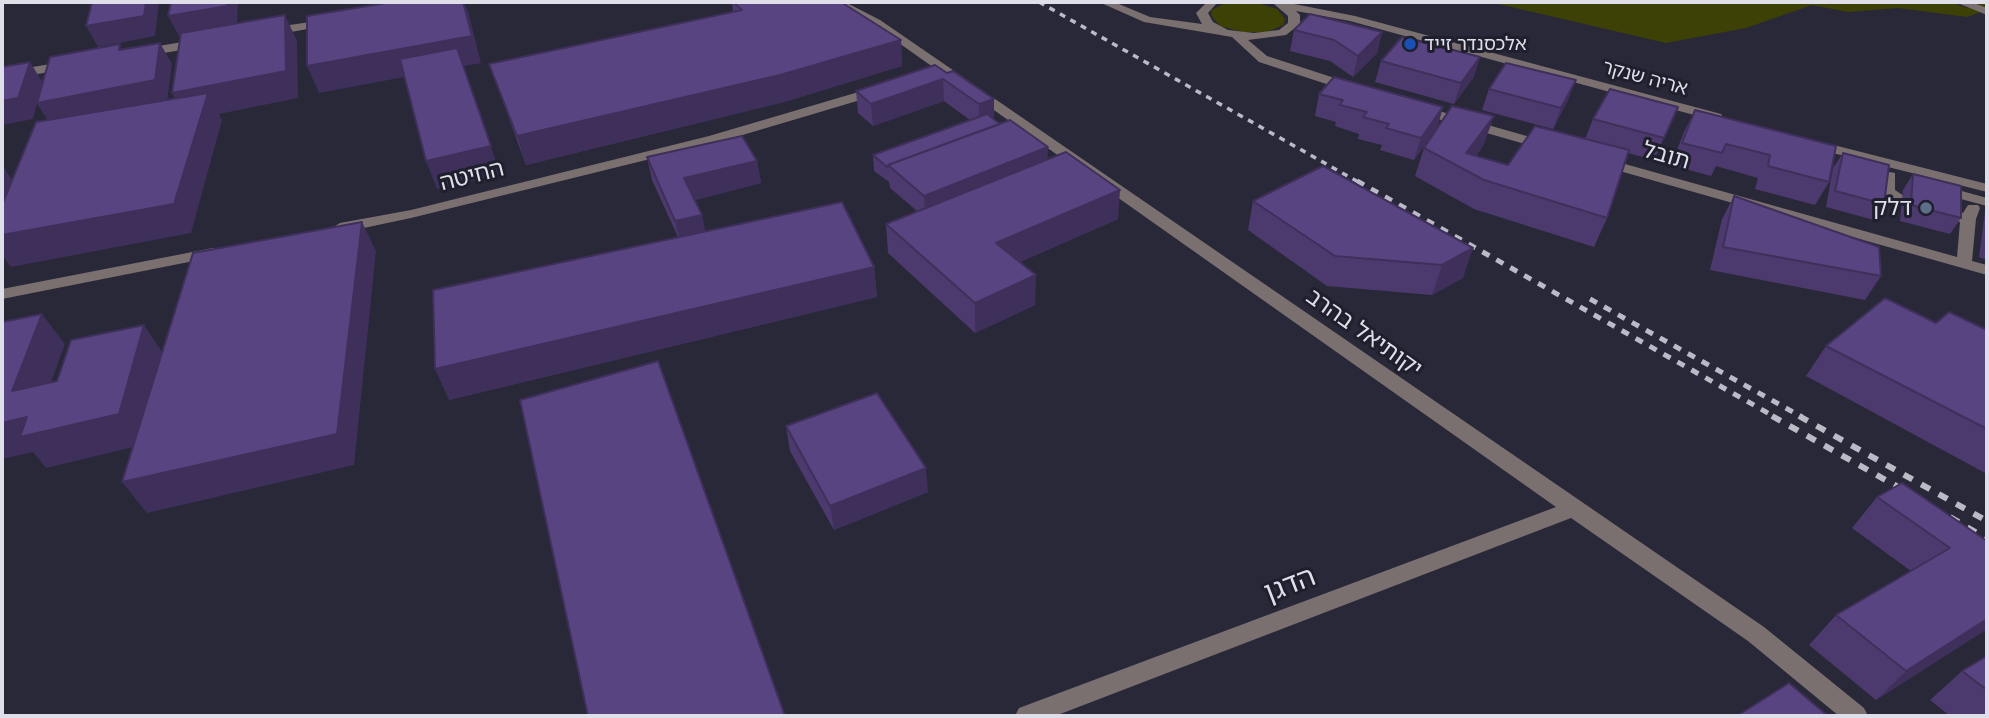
<!DOCTYPE html>
<meta charset="utf-8">
<style>
body{margin:0}
#map{position:relative;width:1989px;height:718px;overflow:hidden;background:#292838;font-family:Quicksand,sans-serif}
canvas{display:block}
.frame{position:absolute;inset:0;border:4px solid #dedfe9;pointer-events:none}
</style>
<div id="map">
<canvas width="1989" height="718"></canvas>
<div class="frame"></div>
</div>
<script>
const context = document.querySelector('canvas').getContext('2d');
context.lineJoin = 'round';
function fill(path, color) { context.fillStyle = color; context.fill(path, 'evenodd'); }
const poly = rows => new Path2D(rows.map(r => 'M' + r).join(''));
function trace(path, color, width, dash) { context.strokeStyle = color; context.lineWidth = width; context.lineCap = dash ? 'butt' : 'round'; context.setLineDash(dash || []); context.stroke(path); }
function label(font, color, halo, rows, align = 'center') {
  context.font = font + ' Quicksand,"Noto Sans Hebrew",sans-serif'; context.lineWidth = 6; context.setLineDash([]); context.textBaseline = 'middle'; context.strokeStyle = halo; context.fillStyle = color; for (const [text, x, y, turn = 0] of rows) {
    context.save(); context.translate(x, y); context.rotate((+turn || 0) * Math.PI / 180); context.textAlign = isNaN(turn) ? turn : align; if (halo) context.strokeText(text, 0, 0); context.fillText(text, 0, 0); context.restore();
  }
}
fill(poly([
 [1254,2,1277,9,1285,19,1283,25,1267,32,1243,32,1220,26,1211,15,1212,10,1225,3],
 [1490,2,1951,2,1967,8,1987,2,1987,10,1967,17,1898,8,1848,12,1812,5,1746,28,1666,43]
]), '#3e4106');
fill(poly([
 [832,2,845,2,880,20,1764,627,1864,708,1868,716,1839,716,1748,641,1571,518,1055,716,1015,716,1019,708,1556,507,872,24,832,2],
 [1099,2,1114,2,1150,17,1202,24,1196,13,1207,2,1218,2,1208,13,1213,22,1228,30,1254,33,1279,30,1288,23,1288,16,1274,4,1284,2,1355,16,1721,114,1723,117,1716,121,1350,21,1296,11,1300,15,1300,24,1286,35,1248,40,1267,56,1356,85,1356,91,1351,92,1259,62,1232,37,1144,22,1099,2],
 [1955,2,1971,2,1987,8,1987,15,1955,2],
 [331,19,337,22,335,24,269,36,263,32,269,28,331,19],
 [200,39,206,43,204,46,141,57,135,53,141,49,200,39],
 [69,61,75,65,73,68,2,80,2,72,69,61],
 [879,86,885,90,884,93,719,142,411,218,340,233,332,228,340,223,411,210,709,136,879,86],
 [1418,105,1551,143,1553,146,1546,150,1413,112,1413,106,1418,105],
 [1814,140,1987,184,1987,192,1809,147,1809,141,1814,140],
 [1600,157,1957,257,1960,222,1897,204,1883,195,1883,176,1890,172,1895,173,1895,190,1907,198,1963,213,1968,205,1978,205,1980,208,1976,219,1972,261,1987,265,1987,275,1595,164,1595,158,1600,157],
 [1940,185,1987,198,1987,206,1935,192,1935,186,1940,185],
 [213,248,219,250,221,253,219,256,2,299,2,289,213,248]
]), '#7b7070');
trace(poly([
 [1039,2,1360,183]
]), '#bbbbc7', 3.5, [6, 6]);
trace(poly([
 [1357,181,1775,417],
 [1590,299,1802,417]
]), '#bbbbc7', 5, [8, 8]);
trace(poly([
 [1772,416,1914,496],
 [1799,416,1987,521],
 [1950,517,1987,539]
]), '#bbbbc7', 6, [10, 10]);
fill(poly([
 [732,2,841,2,901,40,902,66,784,102,526,165,489,64,733,12],
 [1294,30,1382,32,1377,53,1353,77,1330,61,1290,51],
 [1480,57,1473,78,1454,104,1375,82,1381,61],
 [947,73,994,99,994,119,1048,159,1118,219,1020,262,1035,305,975,333,888,253,886,224,917,211,890,188,889,182,874,171,873,155,970,120,944,101,873,126,858,113,856,91],
 [1576,80,1567,102,1553,129,1482,110,1489,89],
 [1319,94,1437,129,1484,144,1476,156,1508,165,1585,139,1593,119,1678,107,1654,160,1628,153,1607,218,1594,247,1474,209,1415,176,1424,148,1437,129,1414,160,1380,150,1382,145,1358,139,1359,134,1335,126,1336,122,1315,116],
 [1695,110,1829,182,1815,205,1755,189,1758,178,1716,166,1711,176,1671,165,1684,132],
 [1843,153,1884,204,1874,220,1826,207,1833,168],
 [647,157,757,161,761,183,695,200,705,231,874,267,877,297,449,400,678,237,652,180],
 [1323,166,1463,278,1432,295,1327,286,1248,230,1253,201],
 [1913,174,1961,218,1950,234,1900,221,1903,190],
 [1734,196,1881,276,1865,300,1710,270,1722,219],
 [1987,209,1987,260,1979,257,1985,212],
 [1936,323,1987,330,1987,474,1806,376,1826,346],
 [786,426,928,492,834,530,790,451],
 [1877,497,1987,541,1987,629,1876,700,1809,645,1836,615,1911,571,1852,528],
 [1987,656,1987,716,1950,716,1930,700,1962,671]
]), '#4c3a6f');
fill(poly([
 [146,2,159,2,155,36,98,47,86,26],
 [227,2,238,2,237,26,179,36,168,16],
 [464,2,469,15,481,63,464,66,500,174,437,189,426,161,463,66,319,93,307,66],
 [285,15,297,41,298,98,219,114,222,120,191,233,11,267,2,255,2,235,187,120,172,93],
 [1382,32,1377,53,1353,77,1358,56],
 [901,40,902,66,784,102,526,165,517,136],
 [160,43,172,64,167,102,51,125,37,104,33,119,2,125,2,101,30,62,43,83],
 [1480,57,1473,78,1454,104,1461,83],
 [943,79,944,101,873,126,871,104],
 [1576,80,1567,102,1553,129,1561,108],
 [994,99,994,121,979,126,979,104],
 [1443,107,1437,129,1414,160,1421,138],
 [1494,116,1484,144,1465,170,1466,153],
 [1048,147,1047,169,925,219,924,196],
 [757,161,761,183,690,201,684,178],
 [2,165,17,187,2,218],
 [1120,190,1118,219,996,272,996,243],
 [702,215,707,238,681,245,675,221],
 [362,222,376,251,354,465,147,513,122,482],
 [1473,248,1463,278,1432,295,1442,265],
 [874,267,877,297,449,400,435,369],
 [1036,275,1035,305,975,333,975,303],
 [42,314,65,344,37,421,12,391],
 [144,325,164,355,142,445,46,468,33,452,2,459,2,423,27,417],
 [926,468,928,492,834,530,830,506],
 [1987,619,1987,629,1876,700,1906,671]
]), '#3e305a');
const building = poly([
 [92,2,146,2,144,16,86,26,92,2],
 [171,2,227,2,227,6,168,16,171,2],
 [392,2,463,2,472,36,307,66,307,16,392,2],
 [733,2,841,2,901,40,780,75,517,136,489,64,742,10,733,2],
 [1310,14,1382,32,1358,56,1334,40,1294,30,1310,14],
 [285,15,286,71,172,93,181,33,285,15],
 [1402,37,1480,57,1461,83,1381,61,1402,37],
 [160,43,155,80,37,103,50,57,120,44,119,50,160,43],
 [457,48,491,146,426,161,400,59,457,48],
 [30,62,18,98,2,101,2,67,30,62],
 [1506,63,1576,80,1561,108,1489,89,1506,63],
 [935,65,947,73,953,71,994,99,979,104,943,79,871,104,856,91,935,65],
 [1334,77,1443,107,1421,138,1386,128,1389,124,1363,117,1367,112,1340,105,1343,100,1319,94,1334,77],
 [1610,89,1678,107,1664,138,1593,119,1610,89],
 [208,93,174,204,2,235,2,205,36,122,208,93],
 [1452,106,1494,116,1466,153,1508,165,1535,126,1629,150,1607,218,1484,180,1424,148,1452,106],
 [1695,110,1836,146,1829,182,1768,166,1770,155,1726,144,1722,153,1682,143,1695,110],
 [987,114,1000,124,888,165,889,166,887,167,873,155,987,114],
 [1010,120,1048,147,924,196,888,165,1010,120],
 [742,136,757,161,684,178,702,215,675,221,647,157,742,136],
 [1066,152,1120,190,996,243,1036,275,975,303,886,224,1066,152],
 [1843,153,1889,165,1884,204,1835,191,1843,153],
 [1323,166,1473,248,1442,265,1335,256,1253,201,1323,166],
 [1913,174,1961,186,1961,218,1911,205,1913,174],
 [1734,196,1879,247,1881,276,1723,247,1734,196],
 [842,202,874,267,435,369,433,290,842,202],
 [362,222,337,434,122,482,193,253,362,222],
 [1885,298,1936,323,1949,312,1987,330,1987,429,1826,346,1885,298],
 [42,314,12,391,57,381,71,340,144,325,119,414,20,437,27,417,2,423,2,322,42,314],
 [658,361,785,716,588,716,520,400,658,361],
 [877,393,926,468,830,506,786,426,877,393],
 [1902,483,1987,541,1987,619,1906,671,1836,615,1950,548,1877,497,1902,483],
 [1987,656,1987,690,1962,671,1987,656],
 [1789,683,1828,716,1737,716,1789,683]
]);
fill(building, '#584481');
trace(building, '#3e305a', 2);
for (const [x, y, r, color] of [
 [1410,44,7,"#1a4fb4"],
 [1926,208,7,"#5c6f8a"]
]) { const dot = new Path2D(); dot.arc(x, y, r, 0, 2 * Math.PI); context.fillStyle = color; context.fill(dot); trace(dot, '#1f1f2e', 2.5); }
label('19px', '#dedfe9', '#1f1f2e', [
 ["אלכסנדר זייד",1424,44]
], 'left');
label('19px', '#dedfe9', '#1f1f2e', [
 ["אריה שנקר",1645,78,15]
]);
label('23px', '#dedfe9', '#1f1f2e', [
 ["תובל",1666,156,16],
 ["החיטה",472,176,-14],
 ["יקותיאל בהרב",1364,333,35]
]);
label('23px', '#dedfe9', '#1f1f2e', [
 ["דלק",1912,208]
], 'right');
label('28px', '#dedfe9', '#1f1f2e', [
 ["הדגן",1290,585,-21]
]);
</script>
